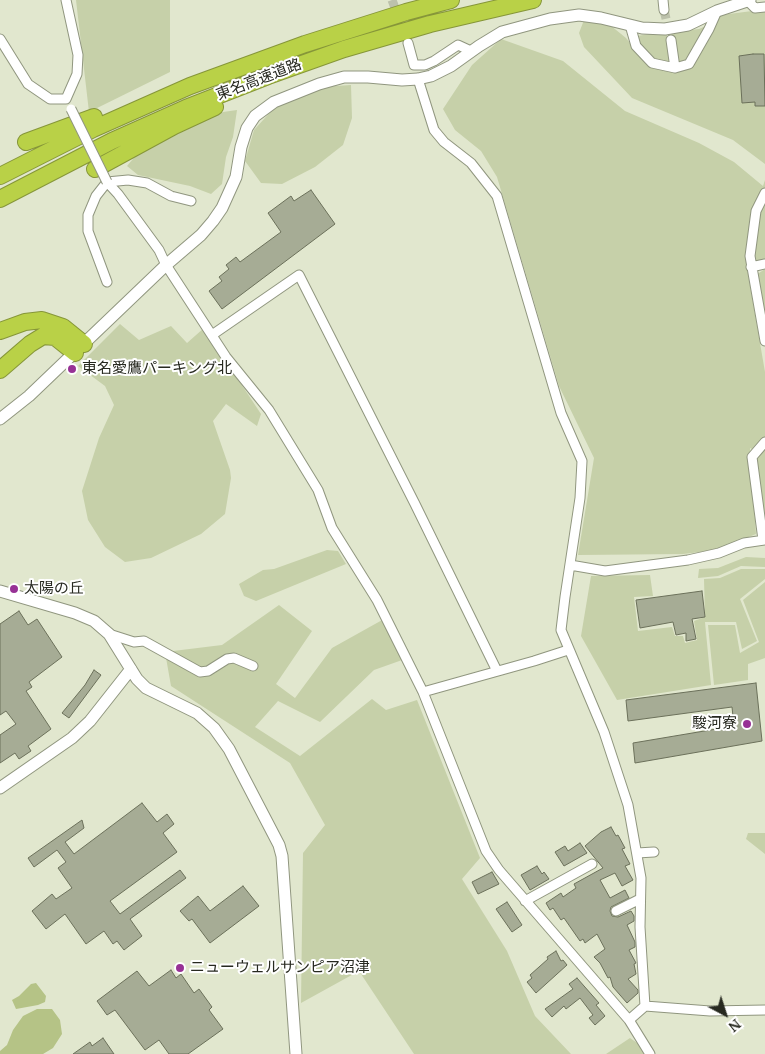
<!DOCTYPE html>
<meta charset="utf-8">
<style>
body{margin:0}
#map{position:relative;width:765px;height:1054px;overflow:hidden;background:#e1e7ce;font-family:"Noto Serif",serif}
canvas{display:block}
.north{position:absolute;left:700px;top:989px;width:50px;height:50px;-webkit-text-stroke:4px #fff;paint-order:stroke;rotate:140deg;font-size:14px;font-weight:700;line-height:20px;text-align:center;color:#272920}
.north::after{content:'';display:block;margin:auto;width:18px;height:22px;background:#272920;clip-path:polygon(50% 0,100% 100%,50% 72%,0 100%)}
</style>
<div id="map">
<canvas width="765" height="1054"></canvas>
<div class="north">N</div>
</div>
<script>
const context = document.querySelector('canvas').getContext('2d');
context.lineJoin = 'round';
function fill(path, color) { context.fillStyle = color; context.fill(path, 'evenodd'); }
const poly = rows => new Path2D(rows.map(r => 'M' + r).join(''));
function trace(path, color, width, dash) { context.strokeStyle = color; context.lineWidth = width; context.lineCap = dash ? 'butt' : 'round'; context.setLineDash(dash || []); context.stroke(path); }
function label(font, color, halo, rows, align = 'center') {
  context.font = font + ' "Noto Serif","Noto Sans JP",serif'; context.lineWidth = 4; context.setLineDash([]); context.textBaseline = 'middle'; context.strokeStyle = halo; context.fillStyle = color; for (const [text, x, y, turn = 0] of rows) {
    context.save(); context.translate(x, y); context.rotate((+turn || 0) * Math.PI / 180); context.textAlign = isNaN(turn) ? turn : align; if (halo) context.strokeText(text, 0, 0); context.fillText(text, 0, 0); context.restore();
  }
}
fill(poly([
 [76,0,170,0,170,72,89,112],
 [760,10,765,10,765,164,733,140,632,98,584,47,579,33,584,20,610,25,626,38,642,58,674,68,688,63,677,63,671,32,699,29,708,25,709,33,721,15],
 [666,32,674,64,663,64,639,48,636,36],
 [501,39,563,61,625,111,699,143,734,162,763,186,765,180,765,263,747,268,765,372,765,437,752,449,750,448,756,534,716,550,683,554,578,555,594,458,559,386,497,177,481,151,455,130,443,109,472,65],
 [351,85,352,118,343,145,315,167,282,184,261,183,245,161,254,130,274,108,321,87],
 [237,110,233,137,226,157,222,184,211,194,190,186,138,175,127,166,138,153,223,112],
 [765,269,765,341,756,275],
 [120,324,139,340,171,326,187,343,204,328,261,414,257,426,226,404,213,421,230,470,231,478,225,514,201,534,151,558,125,562,105,547,88,520,82,491,99,438,114,405,105,386,78,366],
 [765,441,765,537,752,457],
 [327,550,338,551,346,564,256,601,244,596,239,584,263,570,274,569],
 [746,557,765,558,765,567,741,566,718,576,698,578,699,569,718,568],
 [741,569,765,569,765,579,740,599,757,641,742,649,736,622,705,622,711,685,617,700,581,636,591,576,650,575,653,596,634,597,638,631,672,627,675,636,683,636,685,643,697,640,694,621,705,617,704,579,720,578],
 [765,582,765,658,748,664,748,680,714,685,708,625,735,625,740,653,759,642,743,600],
 [279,605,312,631,276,684,295,698,332,648,384,619,405,659,374,670,320,722,278,701,255,727,300,756,372,699,386,710,417,700,480,858,462,879,507,951,535,1016,571,1054,414,1054,359,971,301,1003,303,853,325,825,290,763,171,686,165,652,222,645],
 [748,833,765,833,765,854,746,839],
 [630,1038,640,1045,646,1054,606,1054]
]), '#c6d0a9');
fill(poly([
 [36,983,46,996,45,1002,38,1005,16,1009,12,1000,19,996,31,984],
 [37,1009,52,1009,60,1020,62,1034,53,1048,43,1054,0,1054,0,1051,7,1045,13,1030,23,1016]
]), '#b5c386');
const building = poly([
 [753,54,764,54,765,106,755,106,755,102,742,103,739,56,753,54],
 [311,190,335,224,222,309,209,291,222,281,219,277,229,269,226,265,236,257,240,262,281,232,268,213,291,196,294,201,311,190],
 [702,591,705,617,692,619,696,639,686,641,686,633,676,635,673,622,640,628,636,600,702,591],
 [19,611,28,625,37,619,62,657,29,682,32,687,26,691,51,729,28,746,31,751,19,759,15,753,0,763,0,735,16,724,6,711,0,715,0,624,19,611],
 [94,670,101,675,69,718,62,713,85,685,94,670],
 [756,683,762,741,635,763,633,743,734,726,732,707,628,721,626,700,756,683],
 [142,803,157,822,167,814,174,824,163,833,177,852,110,901,120,914,180,870,186,878,130,919,142,936,124,950,117,941,113,944,104,931,86,944,65,914,46,929,32,911,52,894,56,899,72,888,58,868,66,862,57,850,34,867,28,858,82,820,84,828,65,842,74,854,142,803],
 [611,827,616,836,618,835,625,848,622,849,630,864,625,866,633,880,622,886,615,873,600,880,610,898,625,890,629,898,611,907,610,911,612,916,618,917,631,911,634,916,634,921,627,925,635,942,635,947,629,950,636,963,634,964,636,974,628,979,638,990,638,993,627,1003,613,987,610,977,608,978,600,963,594,957,605,949,597,934,585,943,583,939,580,941,564,918,561,920,553,908,550,910,546,903,561,893,563,897,576,888,574,884,603,868,585,846,601,832,611,827],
 [580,843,587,853,564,866,555,852,565,846,568,851,580,843],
 [537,866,542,874,544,872,549,879,530,890,521,875,537,866],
 [492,872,499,884,478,894,472,882,492,872],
 [243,886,259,906,210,943,192,919,189,921,180,911,198,896,210,911,243,886],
 [507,902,522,925,512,932,496,909,507,902],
 [556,951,561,961,563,960,567,965,536,993,527,982,532,978,530,975,548,959,547,957,556,951],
 [171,970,176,978,181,974,194,993,199,989,212,1007,209,1010,223,1029,188,1054,169,1054,159,1040,145,1050,115,1010,107,1015,97,1001,137,971,149,986,171,970],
 [577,978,599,1003,596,1005,605,1016,595,1025,589,1018,593,1015,580,998,566,1009,564,1006,552,1017,545,1009,573,989,569,984,577,978],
 [103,1038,114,1054,73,1054,90,1042,92,1046,103,1038]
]);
fill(building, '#a6ac95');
trace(building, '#6b705a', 1);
trace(poly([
 [392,0,405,35],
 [664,10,671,40]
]), '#bcc1ab', 9, [9, 4.5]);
const minor = poly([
 [663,0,664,10],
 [748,1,755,8,765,7],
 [630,25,636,46,652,63,675,68,689,64,709,29,717,11],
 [0,39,28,84,50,99,66,99],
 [671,40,675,68],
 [408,43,414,65,425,65,434,61,458,45,471,51],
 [418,79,434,130,444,142,471,163,497,196,561,413,582,461,580,498,565,597,561,630,604,732,628,805,641,878,640,927,645,1006],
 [66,99,77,74,78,55,66,0],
 [107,182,118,194,159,250,166,265,226,357,269,410,318,490,332,528,377,600,423,692,486,851,499,870,629,1020,650,1054],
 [765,193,756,211,750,256,765,341],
 [751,267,765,264],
 [107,282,88,231,88,215,96,196,107,182,128,180,147,183,171,196,191,201],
 [212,335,299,275,415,504,497,671],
 [763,540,752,457,765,442],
 [570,565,605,571,688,560,719,553,744,543,765,540],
 [109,634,134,642,144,641,200,672,208,671,227,659,234,658,253,666],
 [423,692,534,661,568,650],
 [637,853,654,852],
 [525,901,592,864],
 [616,911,640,899],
 [629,1020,645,1006,710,1011,765,1010]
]);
const tertiary = poly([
 [0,419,29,396,166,265,201,235,213,221,222,208,236,177,241,147,247,128,255,116,274,102,319,84,344,77,368,77,402,80,418,79,431,76,451,66,479,46,502,32,550,19,579,15,601,18,642,28,665,29,688,25,717,11,750,0],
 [0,591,75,613,94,621,109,634,137,679,146,688,197,713,214,728,229,749,279,845,282,856,296,1054],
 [0,788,72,738,90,721,131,669]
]);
const motorway = poly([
 [26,142,94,117],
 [95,169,174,126,215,107],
 [0,176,93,129,190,86,305,44,406,12,451,0],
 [0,199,112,141,186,108,268,76,344,49,430,24,533,0],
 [0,331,25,322,42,320,63,327,84,344],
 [0,370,30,344,43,336,55,337,75,353]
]);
trace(minor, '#90967f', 11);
trace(tertiary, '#90967f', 13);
trace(motorway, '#869639', 18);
trace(minor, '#fff', 9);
trace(tertiary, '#fff', 11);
trace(motorway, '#b9d147', 16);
const minorBridge = poly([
 [71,109,107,182]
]);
trace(minorBridge, '#90967f', 11, []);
trace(minorBridge, '#fff', 9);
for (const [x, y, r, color] of [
 [72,369,5,"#973195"],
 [14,589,5,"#973195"],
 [747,724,5,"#973195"],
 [180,968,5,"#973195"]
]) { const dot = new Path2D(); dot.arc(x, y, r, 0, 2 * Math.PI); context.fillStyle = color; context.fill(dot); trace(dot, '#fff', 2); }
label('15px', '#272920', '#fff', [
 ["東名高速道路",259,80,-21]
]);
label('15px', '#272920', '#fff', [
 ["東名愛鷹パーキング北",82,369],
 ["太陽の丘",24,589],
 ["駿河寮",737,724,"right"],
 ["ニューウェルサンピア沼津",190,968]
], 'left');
</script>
